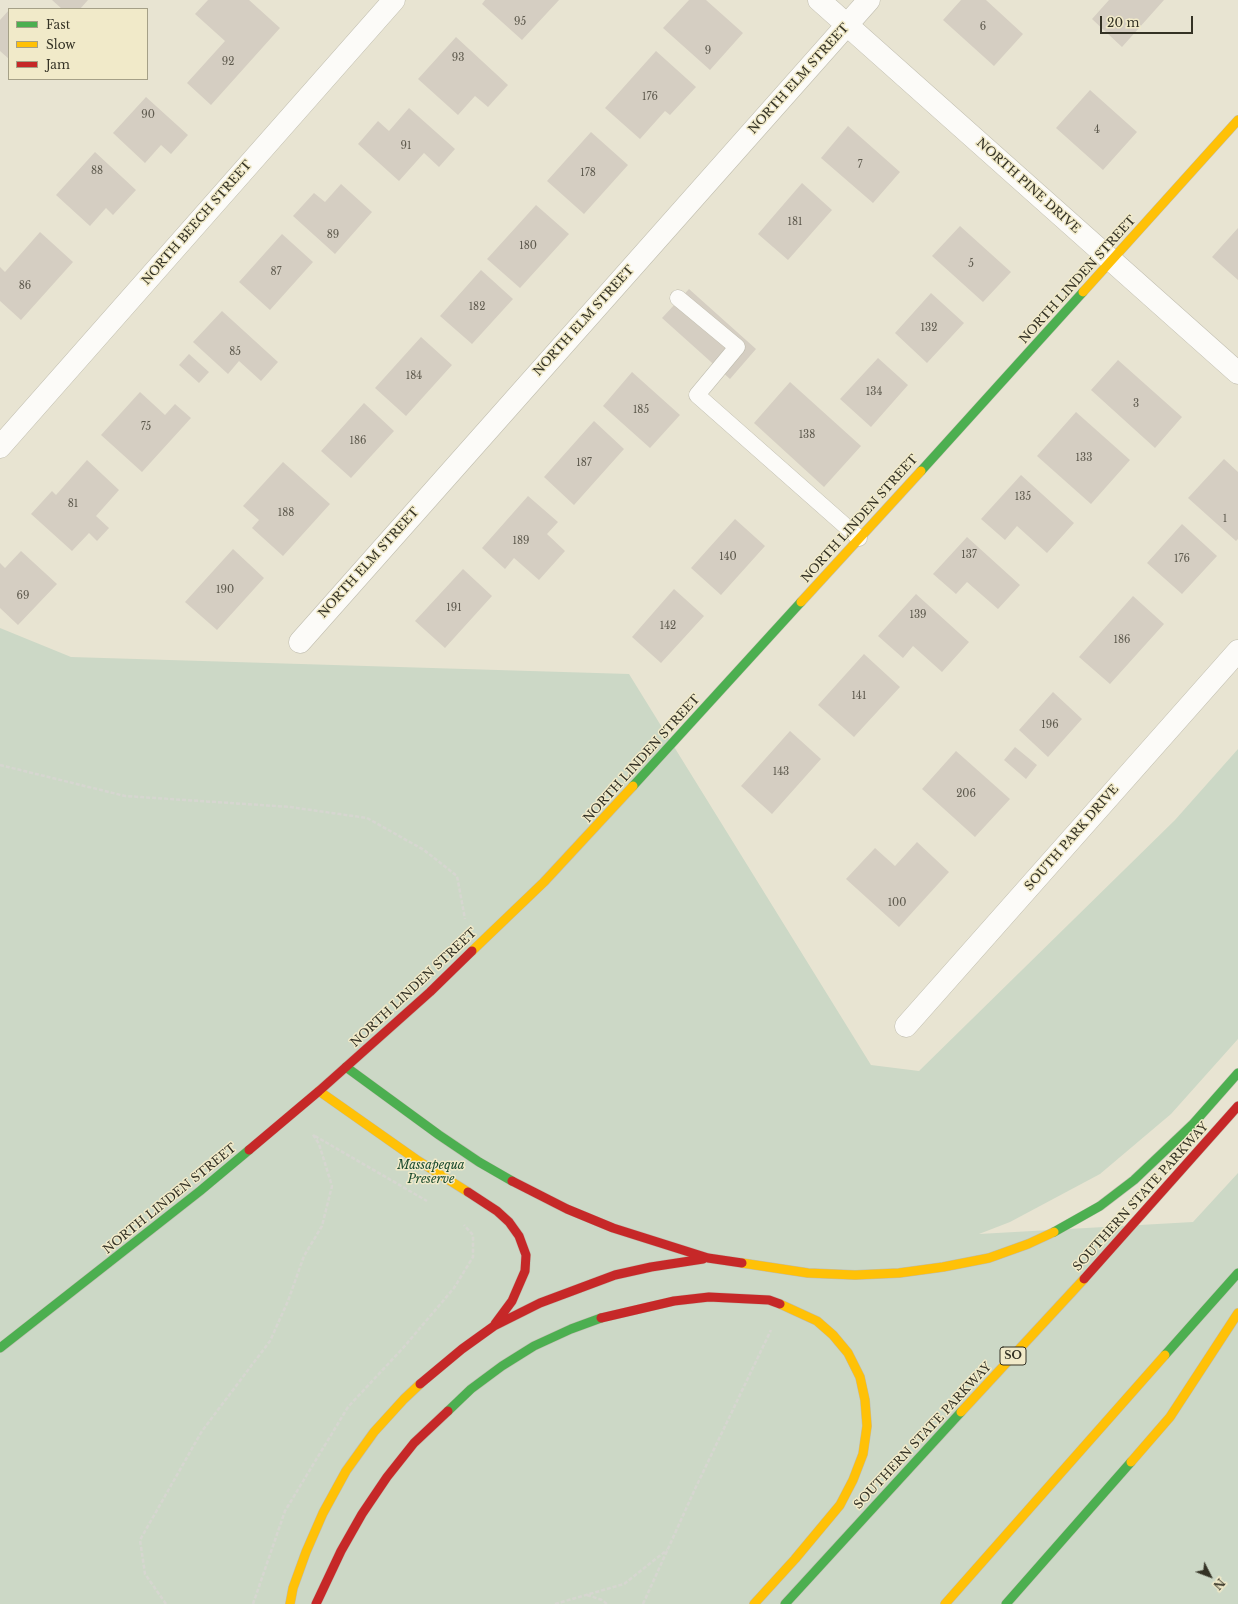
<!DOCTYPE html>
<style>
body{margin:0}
#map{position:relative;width:1238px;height:1604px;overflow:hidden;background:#e8e4d2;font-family:"Libre Baskerville",serif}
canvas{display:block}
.legend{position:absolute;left:8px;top:8px;width:140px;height:72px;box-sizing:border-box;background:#f1eac9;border:1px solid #a5a087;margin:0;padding:5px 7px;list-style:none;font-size:12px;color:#343225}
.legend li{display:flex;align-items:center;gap:8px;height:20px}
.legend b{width:20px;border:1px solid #a5a087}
.north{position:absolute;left:1190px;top:1556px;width:40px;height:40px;-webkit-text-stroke:3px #f1eac9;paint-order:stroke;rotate:132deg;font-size:11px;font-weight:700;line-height:16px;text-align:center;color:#343225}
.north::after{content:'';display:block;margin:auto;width:14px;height:18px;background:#343225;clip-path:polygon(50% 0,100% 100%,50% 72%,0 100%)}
.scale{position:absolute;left:1100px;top:16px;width:93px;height:18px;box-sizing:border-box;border:2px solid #343225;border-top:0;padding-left:5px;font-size:12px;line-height:14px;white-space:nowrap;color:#343225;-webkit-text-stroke:3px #f1eac9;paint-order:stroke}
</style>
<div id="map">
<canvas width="1238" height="1604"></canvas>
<ul class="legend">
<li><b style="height:5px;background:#4caf50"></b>Fast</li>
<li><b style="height:5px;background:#ffc107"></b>Slow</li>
<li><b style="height:5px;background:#c62828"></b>Jam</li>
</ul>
<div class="north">N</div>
<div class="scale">20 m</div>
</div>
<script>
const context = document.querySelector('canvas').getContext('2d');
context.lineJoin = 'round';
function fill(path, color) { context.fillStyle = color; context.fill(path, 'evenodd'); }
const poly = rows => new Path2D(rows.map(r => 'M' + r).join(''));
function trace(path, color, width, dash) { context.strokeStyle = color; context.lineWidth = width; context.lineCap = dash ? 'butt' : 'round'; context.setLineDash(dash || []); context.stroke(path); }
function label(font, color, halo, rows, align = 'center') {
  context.font = font + ' "Libre Baskerville",serif'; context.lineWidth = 3; context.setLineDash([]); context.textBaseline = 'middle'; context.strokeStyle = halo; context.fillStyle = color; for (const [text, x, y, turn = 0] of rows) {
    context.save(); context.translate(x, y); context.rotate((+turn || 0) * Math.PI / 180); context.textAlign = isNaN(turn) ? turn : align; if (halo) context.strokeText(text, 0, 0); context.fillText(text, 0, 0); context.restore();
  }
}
fill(poly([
 [0,628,71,657,629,674,871,1065,919,1071,1175,820,1238,749,1238,1039,1171,1114,1100,1174,1010,1222,979,1234,1193,1222,1238,1173,1238,1604,0,1604]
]), '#ccd8c6');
fill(poly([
 [52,0,88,0,80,9,62,9],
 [208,0,249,0,280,28,211,105,187,83,225,41,195,14],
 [485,0,559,0,522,40,482,4],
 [689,0,706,0,743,33,710,70,663,28],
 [961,0,986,0,1023,34,994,66,943,20],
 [1109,0,1164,0,1122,47,1092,19],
 [9,10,9,59,0,51,0,20],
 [456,37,508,85,488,107,475,96,458,115,418,79],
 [656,51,696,87,670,115,665,111,640,139,605,108],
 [1090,90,1137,132,1103,170,1056,128],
 [146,97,188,135,171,154,161,145,145,163,113,133],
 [409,108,455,149,439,167,424,153,399,181,358,144,378,121,389,131],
 [848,126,900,172,873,203,821,158],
 [591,132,628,165,584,214,547,181],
 [95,152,136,190,113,215,106,208,90,226,56,195],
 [802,183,832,210,788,260,758,234],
 [341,184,372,212,335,254,293,216,314,193,325,202],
 [536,205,569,234,520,288,487,259],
 [960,226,1011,272,983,302,932,256],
 [1238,228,1238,280,1212,257],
 [40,232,73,262,21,320,0,301,0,267,5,272],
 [282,234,313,262,270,310,239,282],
 [481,270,513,299,472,344,440,316],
 [689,289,756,349,730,379,662,318],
 [931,293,964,323,927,363,895,333],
 [222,311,278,362,261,381,239,361,228,374,193,342],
 [421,337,452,365,406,416,375,388],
 [189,354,209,372,199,383,179,365],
 [878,358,908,385,871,427,840,399],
 [1118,360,1182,417,1155,448,1091,390],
 [632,372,680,415,650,448,603,406],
 [790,382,861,446,824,487,754,423],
 [140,392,165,415,175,404,191,418,142,472,101,435],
 [364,403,394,431,351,478,321,451],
 [1076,412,1130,460,1091,504,1037,456],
 [594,421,624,449,574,505,544,477],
 [1224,459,1238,472,1238,539,1236,541,1188,498],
 [87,460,119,490,96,516,109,528,97,541,89,533,72,551,31,514,52,491,56,495],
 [283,462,330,504,283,556,252,528,259,520,243,506],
 [1021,475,1074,523,1047,553,1017,526,1005,540,981,519],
 [528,496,558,522,547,534,565,551,539,580,514,558,505,569,482,548],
 [735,519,765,546,721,595,691,568],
 [1182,524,1217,556,1182,594,1147,563],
 [967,537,1020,585,998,609,967,582,956,594,933,574],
 [233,549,264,578,217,630,185,602],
 [21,551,57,584,18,625,0,608,0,563,5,568],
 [463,569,492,596,445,648,415,621],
 [674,589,704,616,661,663,632,637],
 [916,594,969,642,942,672,913,646,903,658,878,636],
 [1133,596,1164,624,1110,684,1079,657],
 [864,654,900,687,854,737,818,705],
 [1053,692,1082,719,1048,757,1019,730],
 [790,731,821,759,772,814,741,786],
 [1015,747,1037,765,1026,779,1004,760],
 [956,751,1010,799,975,837,922,789],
 [917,842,949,872,899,927,846,879,875,848,895,866]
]), '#d5cec2');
const lane = poly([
 [678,298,737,347,697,395,859,538]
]);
const street = poly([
 [819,0,1238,373],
 [0,447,394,0],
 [300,642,869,0],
 [906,1026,1238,651]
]);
const fast = poly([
 [921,471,1083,292],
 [633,786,801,602],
 [346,1067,439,1135,479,1162,512,1181],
 [1054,1232,1100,1206,1134,1180,1193,1124,1238,1073],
 [0,1348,200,1191,249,1150],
 [1165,1355,1238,1273],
 [448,1411,471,1389,502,1366,534,1346,571,1329,601,1318],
 [785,1604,961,1412],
 [1006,1604,1131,1462]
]);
const slow = poly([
 [1083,292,1238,120],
 [801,602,921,471],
 [472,951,544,882,633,786],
 [319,1091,417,1160,468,1192],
 [742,1263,808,1273,855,1275,899,1273,943,1267,989,1258,1028,1244,1054,1232],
 [961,1412,1084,1279],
 [1131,1462,1170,1417,1238,1313],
 [290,1604,293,1588,306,1552,323,1513,346,1471,374,1432,404,1399,420,1384],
 [754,1604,795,1559,840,1505,853,1480,863,1454,867,1426,865,1400,860,1377,848,1353,833,1335,817,1321,780,1304],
 [945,1604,1165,1355]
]);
const jam = poly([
 [249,1150,319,1091,430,992,472,951],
 [512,1181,567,1209,613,1228,708,1258,742,1263],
 [468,1192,497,1211,509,1222,519,1236,526,1255,525,1271,512,1301,495,1324],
 [1084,1279,1238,1106],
 [601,1318,674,1301,709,1297,769,1300,780,1304],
 [420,1384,462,1349,494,1326,540,1303,615,1275,651,1267,703,1259],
 [316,1604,341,1551,362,1514,387,1477,414,1443,448,1411]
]);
trace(lane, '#bfbcae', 17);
trace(street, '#bfbcae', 23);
trace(fast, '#bfbcae', 10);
trace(slow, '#bfbcae', 10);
trace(jam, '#bfbcae', 10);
trace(poly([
 [0,765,125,796,290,807,367,818,424,850,457,876,465,919],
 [315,1136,427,1201],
 [587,1595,602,1600,607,1604],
 [166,1604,145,1574,140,1540,202,1431,270,1341,288,1301,304,1256,322,1226,332,1186,319,1144,312,1133],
 [253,1604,285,1511,348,1407,403,1348,454,1288,473,1257,473,1235,464,1225],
 [555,1604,624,1584,667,1550],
 [643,1604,695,1489,771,1330]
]), '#d6d6d0', 2.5, [4, 2]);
trace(lane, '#fcfbf8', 16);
trace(street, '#fcfbf8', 22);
trace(fast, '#4caf50', 9);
trace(slow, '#ffc107', 9);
trace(jam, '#c62828', 9);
label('10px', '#5e5a4e', null, [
 ["95",520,22],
 ["6",983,27],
 ["9",708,51],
 ["93",458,58],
 ["92",228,62],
 ["176",650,97],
 ["90",148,115],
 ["4",1097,130],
 ["91",406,146],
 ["7",860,165],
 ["88",97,171],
 ["178",588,173],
 ["181",795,222],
 ["89",333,235],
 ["180",528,246],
 ["5",971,264],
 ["87",276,272],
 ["86",25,286],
 ["182",477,307],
 ["132",929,328],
 ["85",235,352],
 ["184",414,376],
 ["134",874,392],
 ["3",1136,404],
 ["185",641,410],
 ["75",146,427],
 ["138",807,435],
 ["186",358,441],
 ["133",1084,458],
 ["187",584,463],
 ["135",1023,497],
 ["81",73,504],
 ["188",286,513],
 ["1",1225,519],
 ["189",521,541],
 ["137",969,555],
 ["140",728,557],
 ["176",1182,559],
 ["190",225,590],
 ["69",23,596],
 ["191",454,608],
 ["139",918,615],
 ["142",668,626],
 ["186",1122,640],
 ["141",859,696],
 ["196",1050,725],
 ["143",781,772],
 ["206",966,794],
 ["100",897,903]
]);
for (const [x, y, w] of [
 [1013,1356,26]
]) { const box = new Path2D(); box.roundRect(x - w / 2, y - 9, w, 18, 3); context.fillStyle = '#f1eac9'; context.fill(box); trace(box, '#343225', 1); }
label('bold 11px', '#343225', null, [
 ["SO",1013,1356]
]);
label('12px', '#343225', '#f1eac9', [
 ["NORTH ELM STREET",799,79,-48],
 ["NORTH PINE DRIVE",1028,186,42],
 ["NORTH BEECH STREET",197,223,-49],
 ["NORTH LINDEN STREET",1078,280,-48],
 ["NORTH ELM STREET",584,321,-48],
 ["NORTH LINDEN STREET",860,519,-48],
 ["NORTH ELM STREET",369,563,-48],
 ["NORTH LINDEN STREET",642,759,-48],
 ["SOUTH PARK DRIVE",1072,838,-49],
 ["NORTH LINDEN STREET",414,988,-43],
 ["SOUTHERN STATE PARKWAY",1141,1197,-48],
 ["NORTH LINDEN STREET",170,1199,-39],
 ["SOUTHERN STATE PARKWAY",923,1436,-47]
]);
label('italic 12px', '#1b4b2f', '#f1eac9', [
 ["Massapequa",431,1166],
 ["Preserve",431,1180]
]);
</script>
